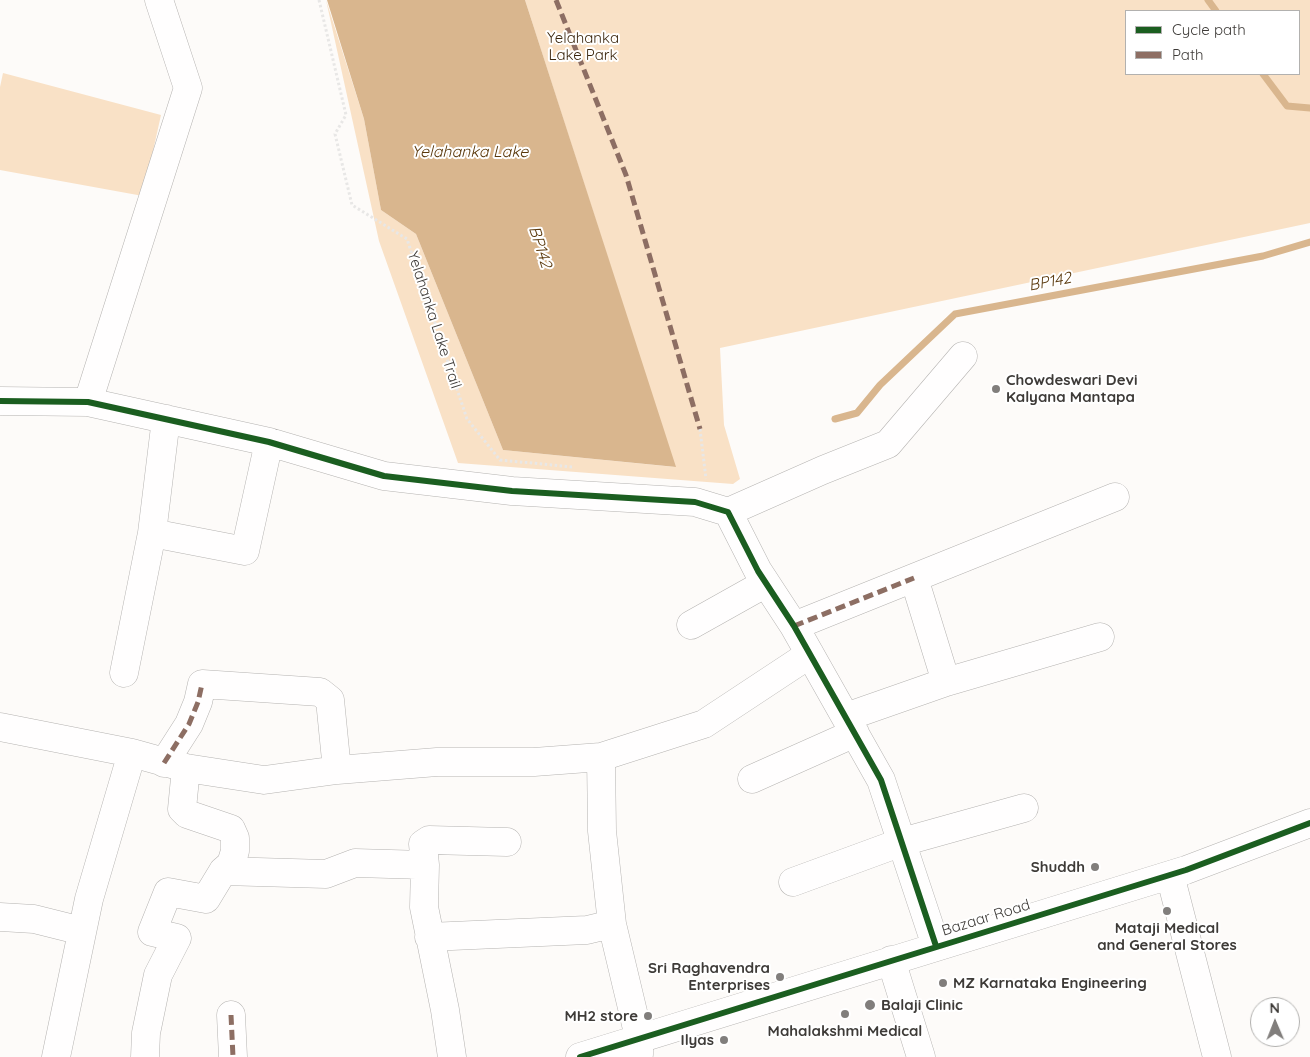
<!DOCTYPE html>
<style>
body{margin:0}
#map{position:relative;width:1310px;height:1057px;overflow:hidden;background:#fdfbf9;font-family:Quicksand,sans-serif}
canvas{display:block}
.legend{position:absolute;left:1125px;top:10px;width:175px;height:65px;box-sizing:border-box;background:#fff;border:1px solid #b2b1af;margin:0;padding:6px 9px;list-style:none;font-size:15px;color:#3e3b38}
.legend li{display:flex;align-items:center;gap:10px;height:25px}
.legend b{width:25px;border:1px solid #b2b1af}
.north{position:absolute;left:1250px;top:997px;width:50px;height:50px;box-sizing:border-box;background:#fff;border:1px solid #b2b1af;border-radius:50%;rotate:359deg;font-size:14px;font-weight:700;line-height:20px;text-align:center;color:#3e3b38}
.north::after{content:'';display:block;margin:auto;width:18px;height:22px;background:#817e7c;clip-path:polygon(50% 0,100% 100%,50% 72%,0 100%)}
</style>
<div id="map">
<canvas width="1310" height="1057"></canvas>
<ul class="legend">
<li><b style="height:6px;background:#1b5e20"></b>Cycle path</li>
<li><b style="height:6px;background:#8d6e63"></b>Path</li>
</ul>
<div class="north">N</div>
</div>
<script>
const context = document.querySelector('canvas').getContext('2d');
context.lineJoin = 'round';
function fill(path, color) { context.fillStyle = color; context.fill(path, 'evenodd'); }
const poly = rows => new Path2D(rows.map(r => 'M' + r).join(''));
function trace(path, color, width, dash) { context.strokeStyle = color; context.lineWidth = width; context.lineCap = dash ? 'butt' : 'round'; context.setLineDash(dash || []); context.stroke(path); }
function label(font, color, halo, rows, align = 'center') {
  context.font = font + ' Quicksand,sans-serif'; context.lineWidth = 4; context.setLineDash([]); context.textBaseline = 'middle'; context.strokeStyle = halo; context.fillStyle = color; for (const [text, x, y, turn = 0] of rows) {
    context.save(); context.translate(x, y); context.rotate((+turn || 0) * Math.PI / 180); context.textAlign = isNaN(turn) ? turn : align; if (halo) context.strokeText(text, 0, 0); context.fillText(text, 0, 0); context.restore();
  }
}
fill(poly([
 [326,0,364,119,381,210,416,234,503,450,675,467,525,0,1310,0,1310,223,720,348,724,425,740,479,733,484,458,463,379,241],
 [1126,11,1299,11,1299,74,1126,74],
 [3,73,161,115,143,196,0,170,0,87]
]), '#f9e1c6');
fill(poly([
 [327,0,525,0,676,467,503,450,416,234,381,210,364,119]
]), '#d9b68e');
trace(poly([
 [1208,0,1216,11],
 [1263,74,1287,106,1310,108],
 [835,419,857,413,880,385,955,314,1263,256,1310,242]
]), '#d9b68e', 7);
const minor = poly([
 [0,401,88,402,269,442,384,476,512,491,695,502,728,512,758,571,794,626,881,780,936,946],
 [88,402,188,88,159,0],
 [728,512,823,470,888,444,963,356],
 [152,533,245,551,269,442],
 [691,625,766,583],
 [794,626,1115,497],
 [124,673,152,533,166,419],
 [946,682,1100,637],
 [846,717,946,682,914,578],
 [0,727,132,753,89,899,56,1057],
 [132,753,186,768,182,809,187,814,231,829,235,838,235,851,231,864,223,871,206,899,168,892,152,932,177,938,158,975,146,1033,145,1057],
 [601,757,602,831,612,924,639,1037,639,1054],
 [164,763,189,724,198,702,202,684,320,692,330,700,337,770],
 [186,768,264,780,337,770,437,762,534,762,601,757,704,724,810,654],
 [752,779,855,733],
 [425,865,423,844,429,840,507,842],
 [223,871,326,874,355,863,425,865,424,907,445,1010,452,1057],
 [1170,875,1217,1057],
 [793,882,902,842,1024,808],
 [0,917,34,919,82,931],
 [429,937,587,930,612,924],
 [891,960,921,1057],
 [231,1015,233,1057],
 [580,1057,1186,870,1310,823]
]);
trace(minor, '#b5b3b1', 29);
trace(poly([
 [319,0,346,115,335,134,352,205,407,239,467,419,500,460,573,467],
 [700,429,706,479]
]), '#e8e7e6', 3, [2.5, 2.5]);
trace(minor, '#fffefe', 28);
trace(poly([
 [556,0,626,175,700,429],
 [794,626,914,578],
 [164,763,189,724,198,702,202,684],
 [231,1015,233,1057]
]), '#8d6e63', 5, [10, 5]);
trace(poly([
 [0,401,88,402,269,442,384,476,512,491,695,502,728,512,758,571,794,626,881,780,936,946],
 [580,1057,1186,870,1310,823]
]), '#1b5e20', 6);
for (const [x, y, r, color] of [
 [996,389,5,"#817e7c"],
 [1095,867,5,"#817e7c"],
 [1167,911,5,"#817e7c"],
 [780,977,5,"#817e7c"],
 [943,983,5,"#817e7c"],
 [870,1005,6,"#817e7c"],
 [845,1014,5,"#817e7c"],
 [648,1016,5,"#817e7c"],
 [724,1040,5,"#817e7c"]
]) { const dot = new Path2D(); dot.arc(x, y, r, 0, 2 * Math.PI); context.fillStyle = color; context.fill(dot); trace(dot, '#fff', 2); }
label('15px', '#3a250c', '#fff', [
 ["Yelahanka",583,38],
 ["Lake Park",583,55]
]);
label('15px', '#3e3b38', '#fff', [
 ["Yelahanka Lake Trail",434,320,72],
 ["Bazaar Road",986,918,-17]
]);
label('bold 15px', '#3e3b38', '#fff', [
 ["Chowdeswari Devi",1006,380,"left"],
 ["Kalyana Mantapa",1006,397,"left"],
 ["Shuddh",1085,867],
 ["Mataji Medical",1167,928,"center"],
 ["and General Stores",1167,945,"center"],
 ["Sri Raghavendra",770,968],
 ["Enterprises",770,985],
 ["MZ Karnataka Engineering",953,983,"left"],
 ["Balaji Clinic",881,1005,"left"],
 ["MH2 store",638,1016],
 ["Mahalakshmi Medical",845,1031,"center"],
 ["Ilyas",714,1040]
], 'right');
label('italic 16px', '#5a380b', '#fff', [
 ["Yelahanka Lake",470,152],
 ["BP142",540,247,72],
 ["BP142",1050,282,-11]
]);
</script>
